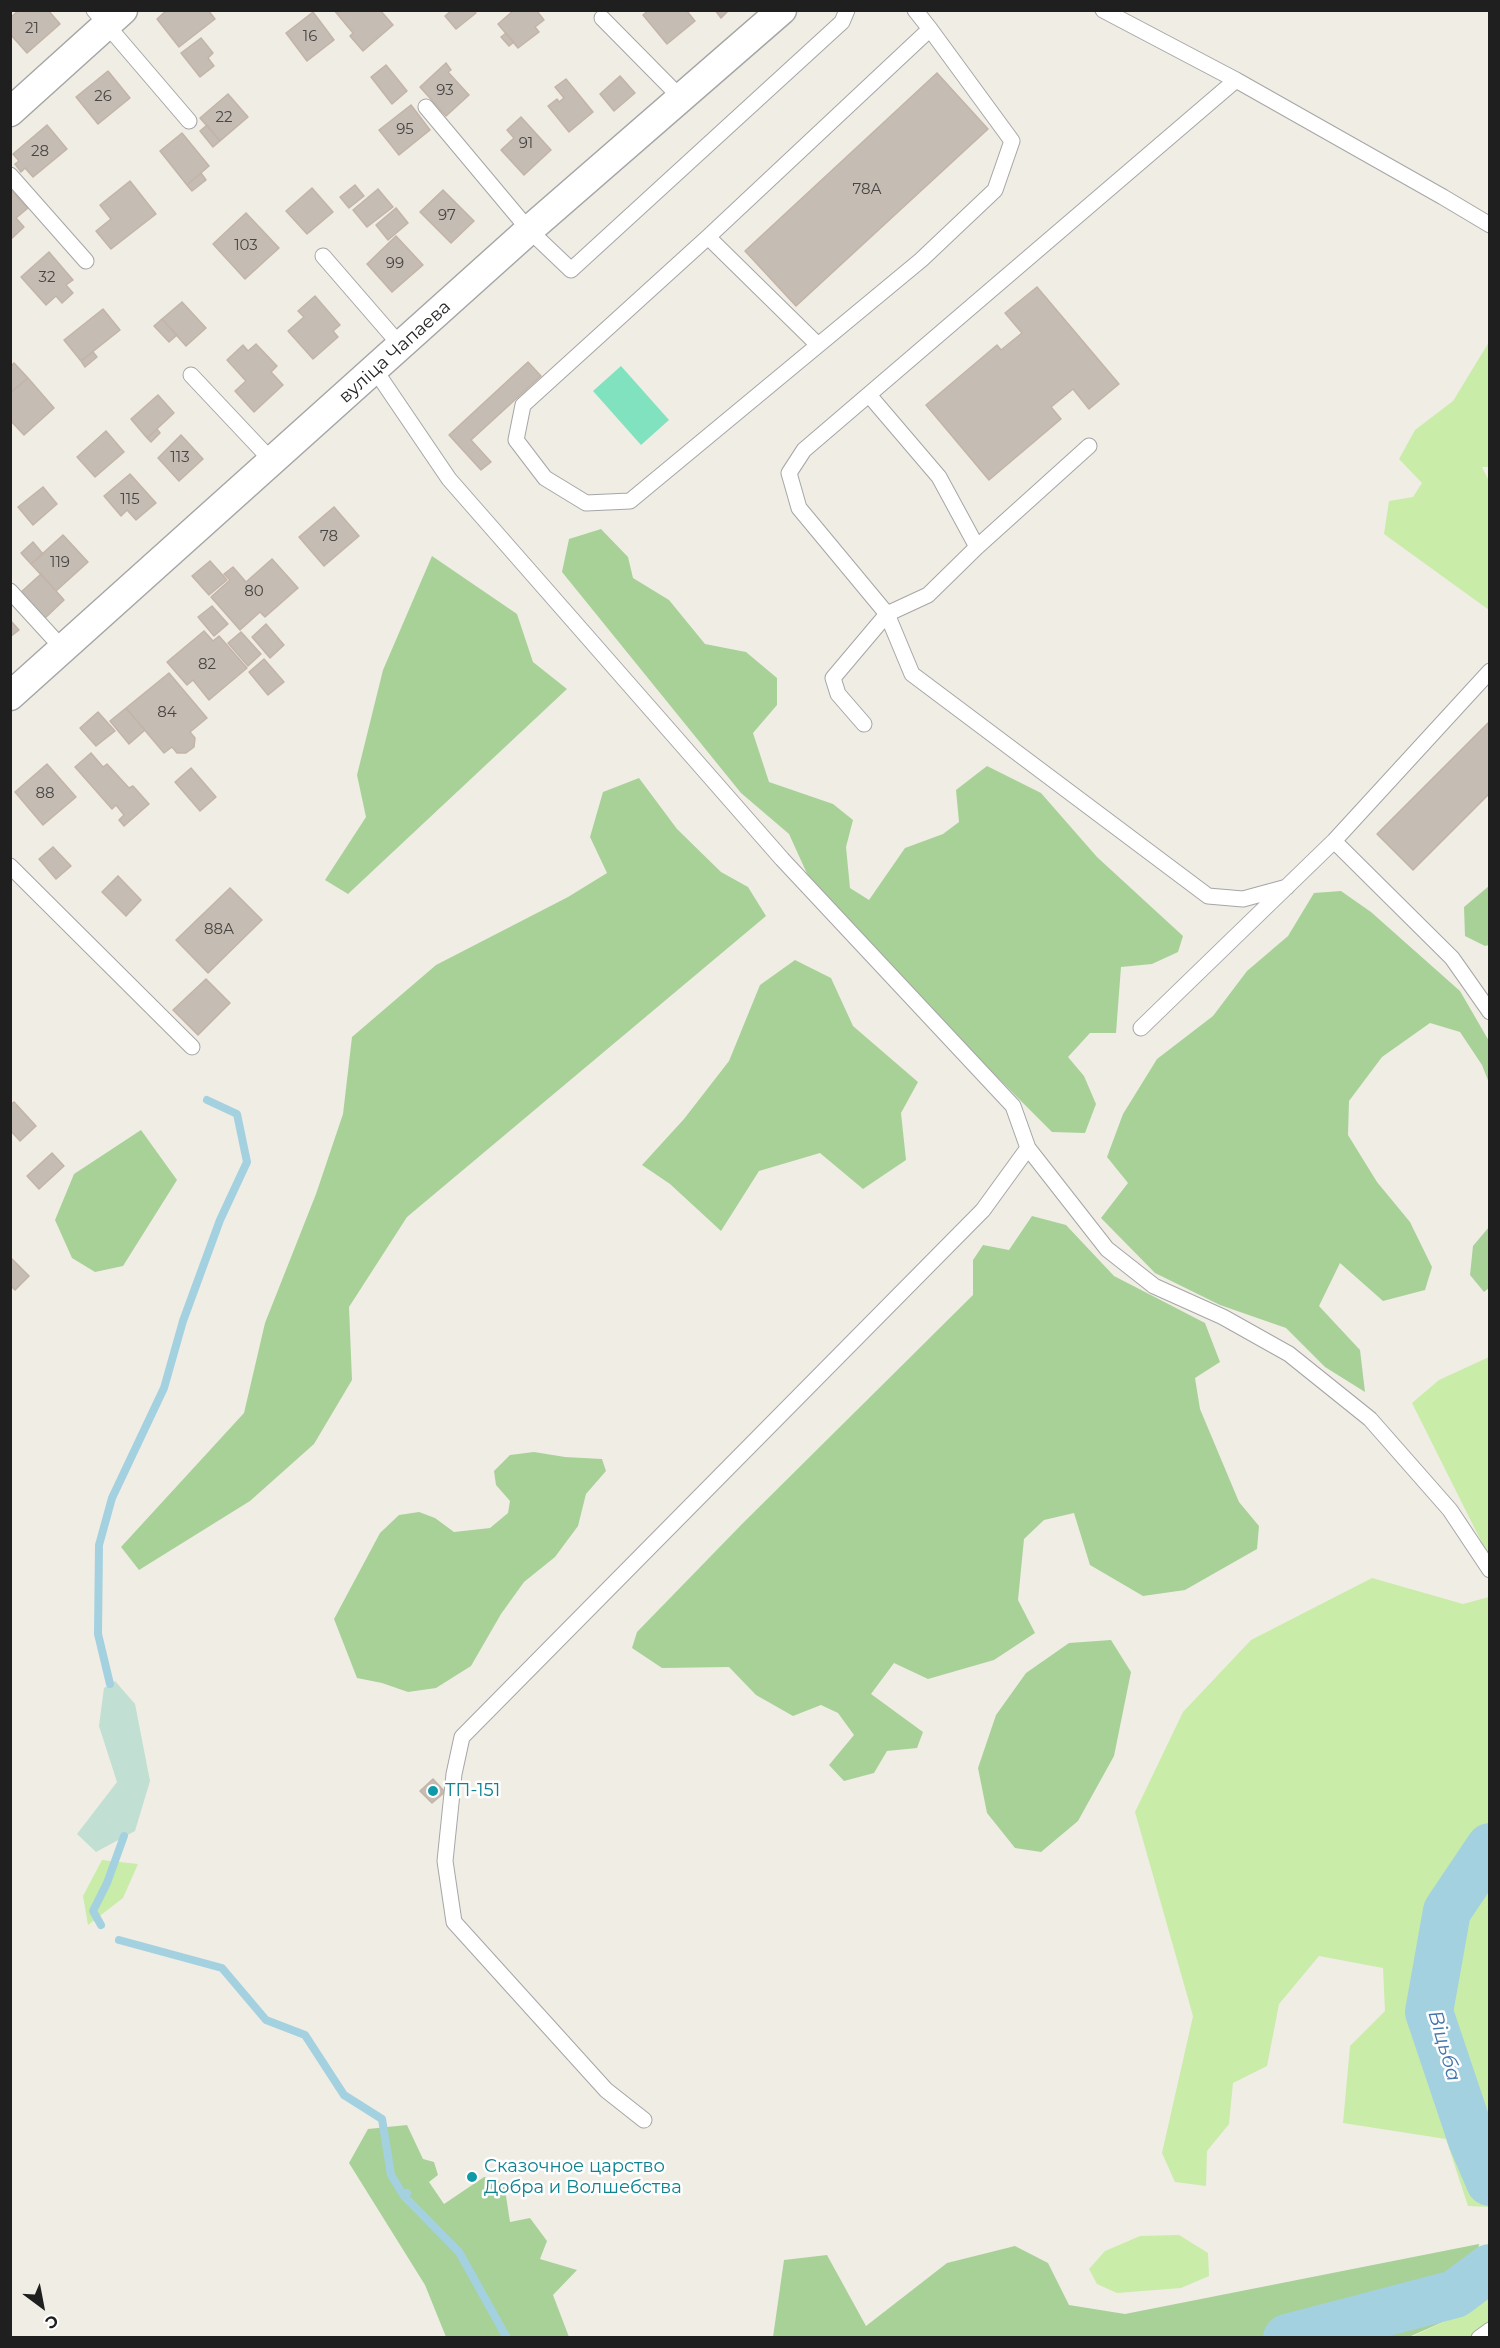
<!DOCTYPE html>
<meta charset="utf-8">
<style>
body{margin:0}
#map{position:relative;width:1500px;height:2348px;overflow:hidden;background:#f0ede5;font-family:Montserrat,sans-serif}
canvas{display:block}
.frame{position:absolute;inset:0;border:12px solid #1f1f1f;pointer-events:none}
.north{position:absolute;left:12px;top:2276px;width:60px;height:60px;-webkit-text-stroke:4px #fff;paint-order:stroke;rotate:148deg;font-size:16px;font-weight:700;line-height:24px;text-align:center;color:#1f1f1f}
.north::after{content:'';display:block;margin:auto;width:21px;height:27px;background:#1f1f1f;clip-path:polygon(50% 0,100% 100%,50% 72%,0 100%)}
</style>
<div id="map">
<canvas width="1500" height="2348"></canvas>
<div class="frame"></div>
<div class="north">С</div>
</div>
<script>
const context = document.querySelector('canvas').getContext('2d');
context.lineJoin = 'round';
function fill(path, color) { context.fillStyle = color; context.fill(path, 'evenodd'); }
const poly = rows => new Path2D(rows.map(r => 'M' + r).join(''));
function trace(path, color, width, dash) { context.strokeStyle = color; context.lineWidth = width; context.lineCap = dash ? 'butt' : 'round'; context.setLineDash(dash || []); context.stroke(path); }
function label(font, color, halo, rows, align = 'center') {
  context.font = font + ' Montserrat,sans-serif'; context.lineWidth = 5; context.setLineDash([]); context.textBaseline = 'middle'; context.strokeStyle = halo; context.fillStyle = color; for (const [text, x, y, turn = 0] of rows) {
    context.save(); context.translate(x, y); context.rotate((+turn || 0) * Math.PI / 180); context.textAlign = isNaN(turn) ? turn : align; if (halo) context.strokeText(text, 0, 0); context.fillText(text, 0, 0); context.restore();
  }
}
fill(poly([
 [1489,342,1489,467,1482,467,1489,481,1489,610,1384,534,1389,501,1413,497,1422,483,1399,459,1415,430,1453,401],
 [1489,1357,1489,1557,1412,1403,1439,1380],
 [1372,1578,1463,1604,1489,1597,1489,2207,1468,2206,1446,2139,1343,2123,1350,2046,1385,2011,1383,1968,1319,1956,1279,2004,1267,2066,1233,2083,1229,2124,1207,2151,1206,2186,1175,2182,1162,2153,1193,2016,1135,1812,1183,1712,1251,1640],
 [102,1860,138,1864,123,1898,88,1925,83,1896],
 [1179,2235,1208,2253,1209,2276,1181,2288,1117,2293,1097,2284,1089,2269,1105,2251,1140,2236],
 [1489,2298,1489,2337,1409,2338,1472,2309]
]), '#c9eca9');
fill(poly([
 [601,529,628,557,633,578,669,600,705,644,746,652,777,678,777,705,753,733,769,782,833,804,853,820,846,847,850,888,869,900,905,848,943,834,959,822,956,790,987,766,1041,793,1097,857,1183,936,1178,952,1152,964,1121,967,1116,1033,1090,1033,1068,1057,1084,1076,1096,1104,1085,1133,1052,1132,977,1057,809,878,789,834,741,793,562,572,569,539],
 [432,556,517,614,533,662,567,689,348,894,325,880,366,817,357,775,383,670],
 [639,778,677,829,721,872,748,887,766,916,407,1217,349,1307,352,1380,314,1444,250,1501,139,1570,121,1547,244,1413,265,1323,316,1194,343,1114,352,1037,436,965,568,897,607,873,590,837,603,792],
 [1489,886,1489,945,1485,946,1465,936,1464,907],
 [1341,891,1371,912,1460,991,1489,1041,1489,1083,1482,1065,1460,1032,1430,1023,1382,1057,1349,1101,1348,1135,1377,1182,1410,1222,1432,1267,1425,1290,1383,1301,1340,1263,1319,1306,1360,1350,1365,1392,1325,1367,1286,1328,1220,1305,1155,1273,1101,1218,1128,1183,1107,1157,1123,1114,1157,1059,1213,1016,1247,971,1288,936,1314,893],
 [795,960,831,978,853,1026,918,1082,901,1113,906,1160,863,1189,820,1153,759,1171,721,1231,670,1184,642,1165,684,1119,729,1061,760,985],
 [141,1130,177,1180,123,1266,95,1272,72,1258,55,1220,74,1174],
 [1032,1216,1066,1225,1114,1276,1205,1323,1220,1362,1195,1378,1200,1409,1239,1502,1259,1526,1257,1549,1185,1590,1143,1596,1090,1565,1074,1513,1044,1520,1024,1539,1018,1600,1035,1633,994,1660,928,1679,894,1663,871,1694,923,1732,917,1748,887,1751,874,1773,844,1781,829,1765,854,1735,838,1713,821,1705,793,1716,756,1695,729,1667,662,1668,632,1648,637,1632,743,1523,973,1295,973,1260,983,1245,1009,1250],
 [1489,1227,1489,1288,1484,1292,1470,1275,1473,1246],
 [534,1452,565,1457,602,1459,606,1471,586,1494,578,1526,555,1557,524,1582,501,1614,471,1666,436,1688,408,1692,382,1683,357,1678,334,1619,380,1533,399,1515,419,1512,435,1518,454,1532,490,1528,508,1513,510,1501,496,1485,494,1471,510,1455],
 [1111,1640,1131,1672,1114,1756,1078,1821,1041,1852,1015,1848,987,1813,978,1768,996,1715,1026,1673,1069,1643],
 [407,2125,423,2159,434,2162,438,2175,429,2182,444,2204,484,2177,504,2183,510,2222,530,2218,547,2241,540,2259,577,2270,553,2295,569,2337,446,2337,425,2285,349,2163,368,2129],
 [1479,2244,1472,2309,1409,2337,773,2337,784,2260,827,2255,866,2326,947,2263,1015,2246,1048,2263,1069,2305,1125,2314]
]), '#a8d198');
fill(poly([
 [115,1681,135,1704,150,1781,135,1831,96,1852,77,1834,117,1782,99,1726,104,1688]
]), '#c1dfd2');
fill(poly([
 [621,366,669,420,641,445,593,391]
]), '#80e2bf');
trace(poly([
 [110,1684,98,1634,99,1545,112,1498,164,1388,183,1321,220,1220,247,1162,237,1114,207,1100],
 [101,1925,93,1911,107,1883,124,1836],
 [119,1940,222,1968,266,2020,305,2035,344,2095,382,2119,391,2175,404,2196],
 [407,2193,404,2196,459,2252,507,2338]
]), '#a4d1e0', 8);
trace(poly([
 [1490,1847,1447,1911,1429,2012,1472,2140,1490,2182],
 [1287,2338,1455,2294,1490,2268]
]), '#a4d1e0', 48);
const building = poly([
 [19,10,48,10,60,24,27,53,10,34,10,18,19,10],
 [167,10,208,10,215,19,179,47,157,19,167,10],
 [334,10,380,10,393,25,363,51,350,36,353,33,334,10],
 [452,10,473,10,476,13,456,29,445,16,452,10],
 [514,10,536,10,544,20,535,27,539,32,518,48,498,24,514,10],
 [649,10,686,10,695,21,667,44,643,15,649,10],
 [715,10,729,10,721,18,715,10],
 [313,12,334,40,307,61,286,33,313,12],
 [506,33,514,42,509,46,501,37,506,33],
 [201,38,213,53,208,58,214,66,200,77,181,53,201,38],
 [446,63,451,70,448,72,469,95,446,116,420,87,446,63],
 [386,65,407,91,392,104,371,77,386,65],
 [108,71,130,98,98,124,76,97,108,71],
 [937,73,988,129,796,306,745,251,937,73],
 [620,76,635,93,614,111,600,94,620,76],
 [566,79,593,112,569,132,548,106,557,99,559,102,564,98,555,87,566,79],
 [228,94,248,117,220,141,200,118,228,94],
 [411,105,430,130,399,155,379,130,411,105],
 [521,117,551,150,524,175,501,150,514,138,507,130,521,117],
 [47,125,67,149,33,177,25,168,21,172,15,164,19,161,13,154,47,125],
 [207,125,220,141,213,147,200,131,207,125],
 [182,133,209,166,187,185,160,151,182,133],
 [201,173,206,180,192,191,187,185,201,173],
 [130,181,156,214,111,249,96,231,111,219,100,205,130,181],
 [355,185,364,196,349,208,340,197,355,185],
 [312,188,333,212,307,234,286,211,312,188],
 [10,189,28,208,16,218,24,227,10,240,10,189],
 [378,189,393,207,367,227,353,210,378,189],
 [443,190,474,221,451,243,420,212,443,190],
 [396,208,408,223,388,240,376,225,396,208],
 [246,213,279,248,245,279,213,244,246,213],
 [396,236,423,265,392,292,367,264,396,236],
 [49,252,73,280,66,285,73,293,62,303,56,296,46,305,21,277,49,252],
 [1037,287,1119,384,1089,409,1073,389,1051,407,1061,419,989,480,926,405,997,345,1001,350,1022,333,1005,313,1037,287],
 [315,296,340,325,333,331,338,337,313,359,288,331,304,317,298,311,315,296],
 [182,302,206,328,186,346,162,319,182,302],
 [103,309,120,330,81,361,64,340,103,309],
 [162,319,177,335,169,342,154,326,162,319],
 [256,344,277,366,271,372,283,385,254,412,235,391,246,381,227,360,243,345,248,351,256,344],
 [93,352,97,357,85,367,81,361,93,352],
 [528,362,541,376,471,440,491,462,481,470,449,435,528,362],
 [14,363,28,378,10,393,10,367,14,363],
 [28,378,54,408,24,435,10,420,10,393,28,378],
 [158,395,174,413,147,438,131,419,158,395],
 [157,429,160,433,151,442,147,438,157,429],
 [106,431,124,452,95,477,77,457,106,431],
 [181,435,203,459,179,481,158,458,181,435],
 [130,474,156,503,136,520,127,510,121,516,104,496,130,474],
 [43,487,57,504,33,525,18,507,43,487],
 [334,507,359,536,324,566,299,537,334,507],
 [63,535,88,562,56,591,31,564,63,535],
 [33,542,43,554,31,564,21,553,33,542],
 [272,559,298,588,265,617,260,612,240,630,211,597,230,580,224,574,233,567,246,582,272,559],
 [210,561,227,580,209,595,192,576,210,561],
 [41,574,64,600,44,619,20,593,41,574],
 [212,606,228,624,214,636,198,617,212,606],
 [10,620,19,630,10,637,10,620],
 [266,624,284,645,270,658,252,637,266,624],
 [204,631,213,641,219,636,247,668,209,700,193,680,187,685,167,662,204,631],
 [241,632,261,654,248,666,228,643,241,632],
 [264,659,284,682,268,695,249,672,264,659],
 [169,673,207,718,190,732,195,738,194,747,186,753,177,753,172,747,164,753,126,708,169,673],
 [126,708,145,730,129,744,110,721,126,708],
 [98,712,115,731,96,746,80,728,98,712],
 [1490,721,1490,793,1413,870,1377,834,1490,721],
 [91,753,103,767,107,764,129,788,133,786,149,804,124,826,119,820,124,815,116,805,112,809,75,767,91,753],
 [47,764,76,797,43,825,15,792,47,764],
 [191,768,216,797,200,811,175,782,191,768],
 [53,847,71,866,56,879,39,859,53,847],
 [118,876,141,900,126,916,102,892,118,876],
 [230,888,262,920,208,973,176,940,230,888],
 [206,979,230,1003,198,1035,173,1010,206,979],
 [14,1102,36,1126,20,1141,10,1130,10,1105,14,1102],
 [52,1153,64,1166,39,1189,27,1176,52,1153],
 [10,1257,29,1276,15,1290,10,1285,10,1257],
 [433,1779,445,1792,432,1803,420,1791,433,1779]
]);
fill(building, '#c5bcb4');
trace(building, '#c3b4a7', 1.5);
const lane = poly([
 [94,10,189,121],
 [915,10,930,29,1012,141,995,190,921,260,630,501,586,503,545,478,516,440,523,405,708,237,930,29],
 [1103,10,1236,80,1443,197,1490,225],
 [602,18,681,98],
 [426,107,529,230,571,270,842,22,847,10],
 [10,175,86,261],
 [708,237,818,345],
 [323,256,401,346],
 [375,370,449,479,782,859,1013,1106,1028,1148,1107,1249,1154,1286,1223,1317,1289,1354,1370,1419,1450,1510,1490,1570],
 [191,375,272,461],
 [869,395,939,477,977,547],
 [1089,446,977,547,928,595,887,614,799,508,789,473,804,450,1236,80],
 [10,591,64,650],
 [864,724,838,694,833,678,887,614,912,674,1208,896,1243,899,1287,887],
 [1334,841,1452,958,1490,1012],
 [10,866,192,1047],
 [1141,1028,1334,841,1490,671],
 [644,2120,606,2090,454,1922,445,1861,454,1774,462,1737,983,1210,1028,1148],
 [1479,2338,1490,2330]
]);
const street = poly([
 [10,112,123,10],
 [10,696,529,230,782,10]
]);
trace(lane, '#a6a6a6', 17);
trace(street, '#a6a6a6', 31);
trace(lane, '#fff', 15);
trace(street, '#fff', 28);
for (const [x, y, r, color] of [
 [433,1791,6,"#0f9aa8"],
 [472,2177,6,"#0f9aa8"]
]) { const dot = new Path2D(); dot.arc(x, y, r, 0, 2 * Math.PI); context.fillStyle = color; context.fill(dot); trace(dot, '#fff', 2); }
label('15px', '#484644', null, [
 ["21",32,29],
 ["16",310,37],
 ["93",445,91],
 ["26",103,97],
 ["22",224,118],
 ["95",405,130],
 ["91",526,144],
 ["28",40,152],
 ["78А",867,190],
 ["97",447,216],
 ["103",246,246],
 ["99",395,264],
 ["32",47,278],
 ["113",180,458],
 ["115",130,500],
 ["78",329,537],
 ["119",60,563],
 ["80",254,592],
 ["82",207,665],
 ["84",167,713],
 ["88",45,794],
 ["88А",219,930]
]);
label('18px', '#1f1f1f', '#fff', [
 ["вуліца Чапаева",395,352,-42]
]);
label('18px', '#0d838f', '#fff', [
 ["ТП-151",445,1791],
 ["Сказочное царство",484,2167],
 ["Добра и Волшебства",484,2188]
], 'left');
label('italic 20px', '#4476ab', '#fff', [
 ["Віцьба",1444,2046,74]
]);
</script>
